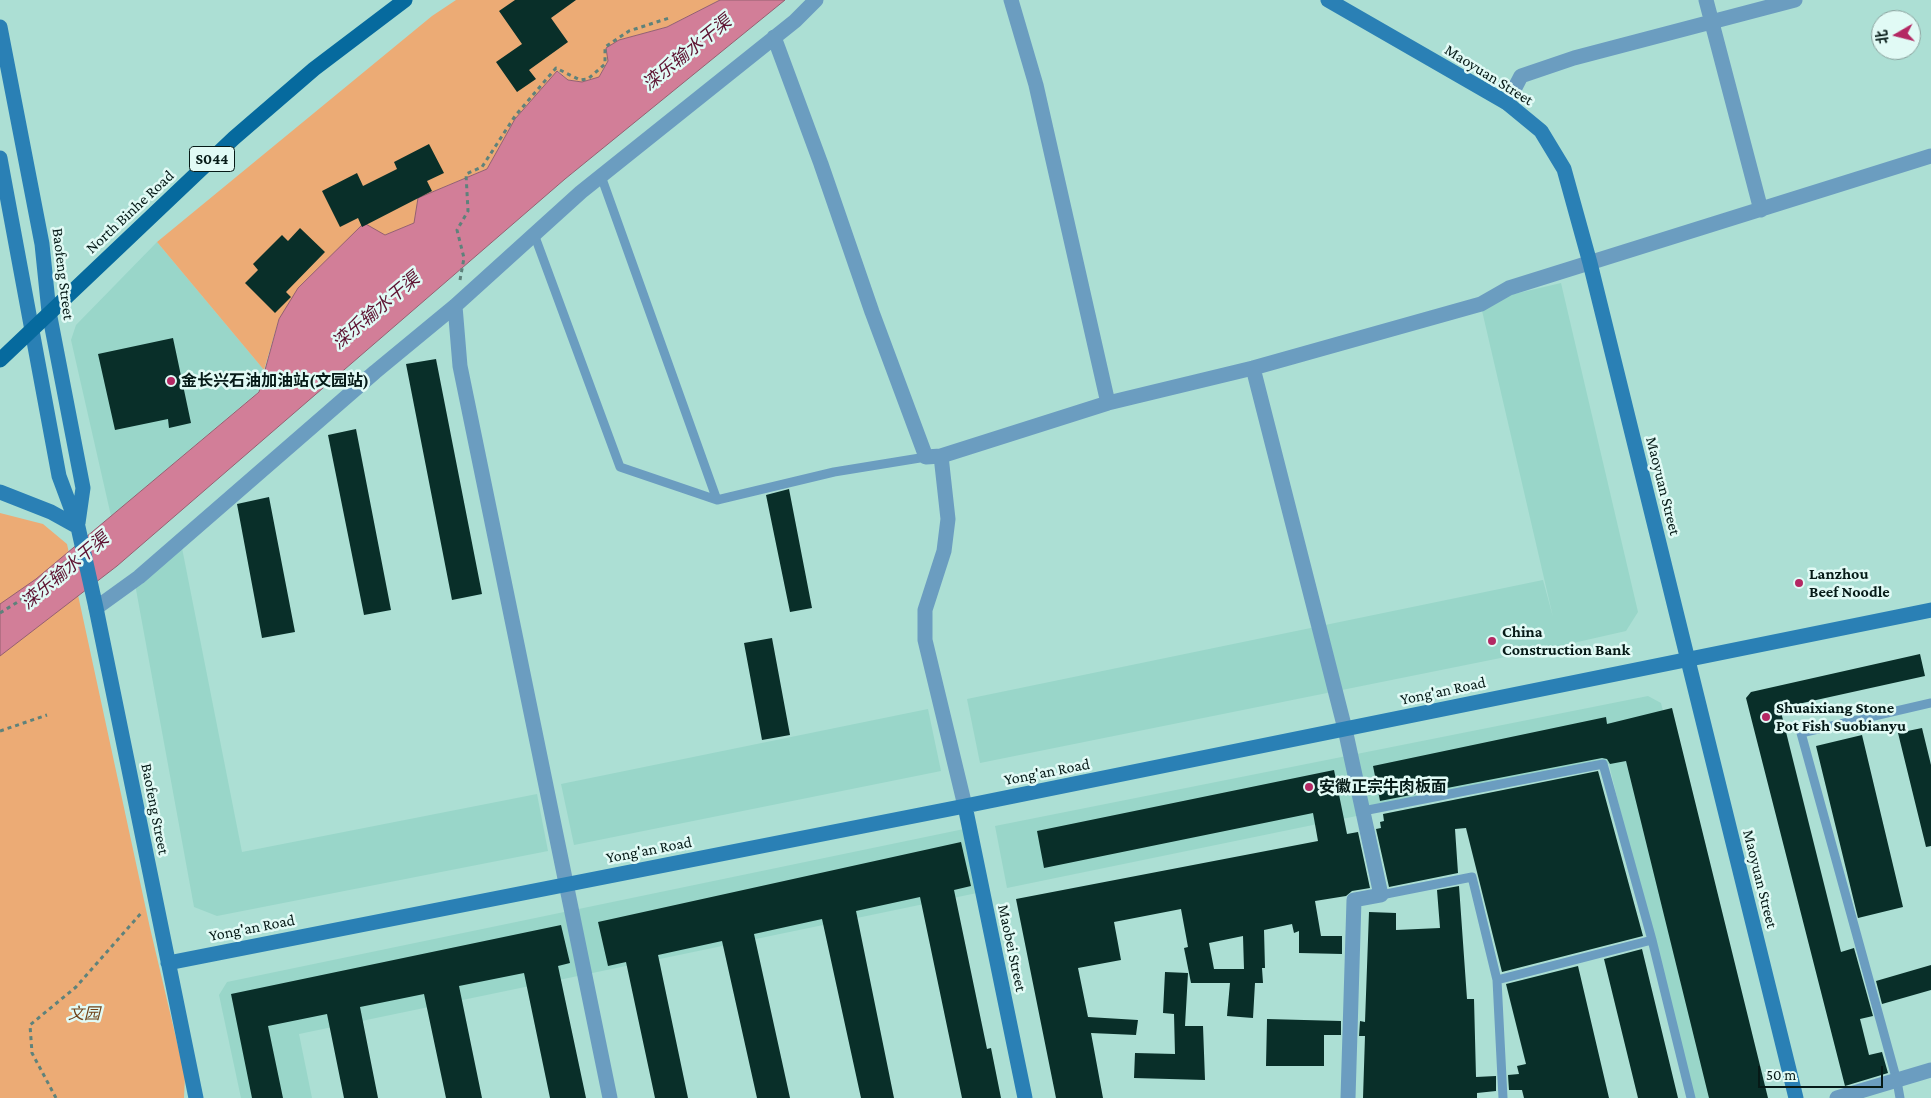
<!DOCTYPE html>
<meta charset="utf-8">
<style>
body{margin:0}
#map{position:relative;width:1931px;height:1098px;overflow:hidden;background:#acdfd4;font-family:"Crimson Pro","Noto Sans SC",serif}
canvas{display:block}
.north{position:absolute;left:1871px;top:10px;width:50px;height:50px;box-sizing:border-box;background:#e1faf5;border:1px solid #89a09c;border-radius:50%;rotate:262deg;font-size:14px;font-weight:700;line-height:20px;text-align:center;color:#061a17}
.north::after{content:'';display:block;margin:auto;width:18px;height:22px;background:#b42863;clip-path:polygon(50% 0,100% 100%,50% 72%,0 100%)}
.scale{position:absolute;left:1758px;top:1066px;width:125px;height:22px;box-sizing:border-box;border:2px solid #061a17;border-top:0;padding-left:6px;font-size:15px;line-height:18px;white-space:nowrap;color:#061a17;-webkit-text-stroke:4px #e1faf5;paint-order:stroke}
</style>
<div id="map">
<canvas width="1931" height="1098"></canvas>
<div class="north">北</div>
<div class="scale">50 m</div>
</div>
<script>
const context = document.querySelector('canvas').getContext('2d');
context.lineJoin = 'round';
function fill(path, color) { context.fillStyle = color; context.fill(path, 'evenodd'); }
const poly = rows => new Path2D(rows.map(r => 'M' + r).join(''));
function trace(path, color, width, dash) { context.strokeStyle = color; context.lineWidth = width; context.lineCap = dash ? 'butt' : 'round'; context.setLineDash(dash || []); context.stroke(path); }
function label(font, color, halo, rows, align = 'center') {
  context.font = font + ' "Crimson Pro","Noto Sans SC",serif'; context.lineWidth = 5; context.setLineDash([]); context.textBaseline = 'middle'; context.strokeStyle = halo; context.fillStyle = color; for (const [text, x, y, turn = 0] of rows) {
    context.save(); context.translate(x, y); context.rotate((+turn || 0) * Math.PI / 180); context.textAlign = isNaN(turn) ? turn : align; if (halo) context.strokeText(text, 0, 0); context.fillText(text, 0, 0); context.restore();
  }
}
fill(poly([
 [157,242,264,370,259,391,111,516,71,340,76,325],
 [1561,283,1638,612,1626,631,1560,646,980,763,967,699,1543,580,1553,617,1480,302],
 [182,548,242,852,537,794,548,851,217,916,194,907,133,573],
 [1648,696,1661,703,1759,1098,1689,1098,1609,764,1007,888,995,826],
 [928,709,941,771,574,845,561,784],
 [964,829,977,893,299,1034,312,1098,241,1098,219,995,227,982]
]), '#99d6c9');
fill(poly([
 [456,0,720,0,667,27,619,40,599,77,582,82,568,80,558,71,515,119,487,169,418,198,415,223,385,235,279,319,264,370,157,242,432,16],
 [0,513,43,524,67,544,150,928,185,1076,184,1098,0,1098]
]), '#ecab75');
const water = poly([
 [720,0,785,0,565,179,117,566,0,656,0,604,36,579,259,392,279,319,298,288,364,223,385,235,414,223,418,198,487,169,515,119,557,71,568,80,582,82,599,77,608,61,606,48,619,40,667,27,720,0]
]);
fill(water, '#d27e98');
trace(water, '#956071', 1);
fill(poly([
 [515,0,576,0,551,18,568,42,529,70,536,79,517,92,496,62,522,44,499,11],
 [429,144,444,173,427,181,432,191,362,227,358,218,340,227,322,191,357,173,363,186,397,169,394,162],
 [300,228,325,252,286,292,291,297,275,313,245,283,258,270,253,264,282,235,288,241],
 [173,338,191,423,169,428,168,419,115,430,98,354],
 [436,359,482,594,452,600,406,364],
 [356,429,391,610,364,615,328,435],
 [789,489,812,608,790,612,766,495],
 [269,497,295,632,262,638,237,504],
 [772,638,790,735,762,740,744,643],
 [1920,654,1925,676,1780,708,1841,952,1854,948,1873,1016,1860,1019,1869,1055,1882,1052,1888,1073,1845,1086,1746,698,1751,692],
 [1672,708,1768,1098,1709,1098,1626,761,1610,764,1607,759,1602,758,1380,801,1373,766,1606,717,1607,724],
 [1922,728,1931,765,1931,846,1926,847,1898,733],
 [1862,735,1903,907,1858,918,1816,746],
 [1334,770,1347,834,1358,832,1370,888,1352,891,1346,896,1315,901,1321,936,1342,936,1342,954,1299,953,1299,931,1294,933,1292,924,1264,930,1265,968,1262,968,1263,983,1255,983,1253,1018,1227,1016,1230,983,1191,983,1184,948,1188,947,1181,909,1114,922,1121,960,1078,968,1088,1017,1138,1020,1136,1035,1091,1033,1103,1098,1056,1098,1016,899,1318,841,1313,813,1044,868,1037,831],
 [1243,936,1244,969,1214,969,1209,943],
 [1598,771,1643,936,1502,972,1466,828,1455,829,1458,873,1389,887,1376,829,1381,828,1380,822,1384,821,1383,814],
 [961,842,971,886,954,890,987,1049,991,1048,1001,1098,962,1098,920,897,856,911,894,1098,861,1098,822,919,754,934,790,1098,757,1098,722,941,658,955,688,1098,655,1098,626,962,608,966,598,922],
 [1459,886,1467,999,1474,999,1476,1077,1496,1076,1496,1091,1477,1093,1477,1098,1363,1098,1365,1036,1359,1036,1360,1021,1365,1022,1369,912,1396,913,1396,930,1440,928,1437,890],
 [561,925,570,963,558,966,586,1098,550,1098,524,973,459,986,482,1098,446,1098,424,994,360,1007,378,1098,344,1098,327,1014,268,1026,283,1098,252,1098,231,994],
 [1642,949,1678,1098,1638,1098,1604,959],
 [1931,965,1931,990,1882,1004,1876,981],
 [1578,966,1609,1098,1524,1098,1522,1090,1509,1090,1508,1075,1519,1074,1517,1066,1526,1064,1506,984],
 [1165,972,1188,973,1185,1026,1203,1026,1205,1080,1134,1078,1135,1053,1175,1054,1174,1014,1163,1013],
 [1267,1019,1341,1021,1341,1035,1324,1035,1324,1066,1266,1066]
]), '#092f29');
trace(poly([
 [460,280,464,258,457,230,468,211,466,174,482,167,515,116,556,68,580,80,588,79,605,64,605,47,629,31,669,18],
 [0,613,24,598,70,558],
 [0,731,47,715],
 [56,1098,32,1053,30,1025,76,987,143,911]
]), '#5e827b', 3, [4, 4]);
trace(poly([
 [601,176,717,500],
 [534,234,620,467,717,500,834,472,926,457],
 [1363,811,1603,764,1652,940,1691,1098],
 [1381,895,1472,877,1497,980],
 [1503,1098,1497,980,1652,940],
 [1900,1098,1897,1081,1801,733,1931,703]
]), '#6b9dc0', 9);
trace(poly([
 [1011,0,1036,85,1108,403],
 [1706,0,1761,210],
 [774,37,821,164,872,312,926,457,941,456,1108,403,1253,368,1481,304,1509,288,1931,156],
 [1507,103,1521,76,1574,58,1795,0],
 [455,306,460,366,610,1098],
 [1253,368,1345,729,1381,895,1354,900,1348,1098],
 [941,456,948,519,944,551,925,610,925,640,965,806],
 [96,608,139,577,375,372,455,306,581,192,795,21,816,0],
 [1837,1098,1931,1070]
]), '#6b9dc0', 15);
trace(poly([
 [1328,0,1507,103,1541,131,1564,169,1590,263,1796,1098],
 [0,27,42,244,49,312,83,488,78,523],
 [0,158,59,476,78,527,96,608,196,1098],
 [0,492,51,512,78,527],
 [965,806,1025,1098],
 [168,963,965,806,1931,610]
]), '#2a80b5', 15);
trace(poly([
 [0,360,234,138,314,69,405,0]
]), '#066a9e', 15);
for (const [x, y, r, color] of [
 [171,381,5,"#b42863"],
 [1799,583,5,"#b42863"],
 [1492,641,5,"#b42863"],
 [1766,717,5,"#b42863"],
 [1309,787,5,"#b42863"]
]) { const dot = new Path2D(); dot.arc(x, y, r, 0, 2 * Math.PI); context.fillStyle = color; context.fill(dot); trace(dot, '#e1faf5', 2); }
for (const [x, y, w] of [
 [212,159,45]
]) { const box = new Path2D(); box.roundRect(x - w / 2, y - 12.5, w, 25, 4); context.fillStyle = '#e1faf5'; context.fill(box); trace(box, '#061a17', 1); }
label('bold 15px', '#061a17', null, [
 ["S044",212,159]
]);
label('16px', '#061a17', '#e1faf5', [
 ["Maoyuan Street",1489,75,32],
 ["North Binhe Road",130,212,-43],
 ["Baofeng Street",63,274,83],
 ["Maoyuan Street",1663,486,76],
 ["Yong'an Road",1443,691,-12],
 ["Yong'an Road",1047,772,-11],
 ["Baofeng Street",155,809,79],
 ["Yong'an Road",649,850,-11],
 ["Maoyuan Street",1760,879,76],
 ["Yong'an Road",252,928,-11],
 ["Maobei Street",1012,948,78]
]);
label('bold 16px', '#061a17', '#e1faf5', [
 ["金长兴石油加油站(文园站)",181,381],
 ["Lanzhou",1809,574],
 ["Beef Noodle",1809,592],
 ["China",1502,632],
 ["Construction Bank",1502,650],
 ["Shuaixiang Stone",1776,708],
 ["Pot Fish Suobianyu",1776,726],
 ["安徽正宗牛肉板面",1319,787]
], 'left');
label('italic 16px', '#6f4319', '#e1faf5', [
 ["文园",84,1014]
]);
label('italic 18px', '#5d1231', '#e1faf5', [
 ["滦乐输水干渠",687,53,-39],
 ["滦乐输水干渠",376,311,-40],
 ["滦乐输水干渠",65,571,-40]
]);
</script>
